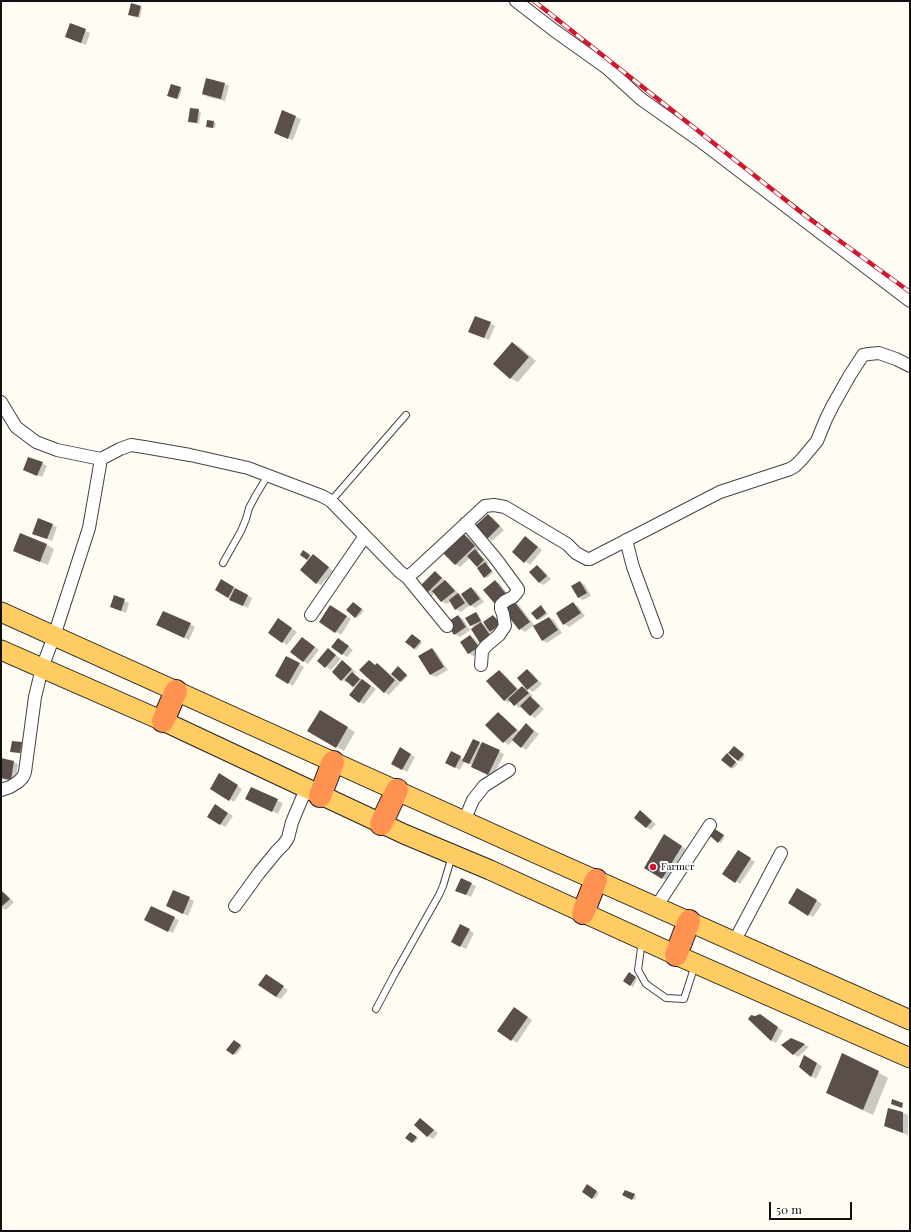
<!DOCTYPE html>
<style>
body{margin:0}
#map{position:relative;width:911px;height:1232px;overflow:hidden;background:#fffcf3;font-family:"Playfair Display",serif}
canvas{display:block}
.frame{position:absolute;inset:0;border:2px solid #101010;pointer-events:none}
.scale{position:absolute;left:769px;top:1202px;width:83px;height:18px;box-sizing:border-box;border:2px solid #101010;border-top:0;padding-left:5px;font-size:12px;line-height:14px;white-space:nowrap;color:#101010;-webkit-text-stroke:3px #fff;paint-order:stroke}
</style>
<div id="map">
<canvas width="911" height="1232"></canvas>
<div class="frame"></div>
<div class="scale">50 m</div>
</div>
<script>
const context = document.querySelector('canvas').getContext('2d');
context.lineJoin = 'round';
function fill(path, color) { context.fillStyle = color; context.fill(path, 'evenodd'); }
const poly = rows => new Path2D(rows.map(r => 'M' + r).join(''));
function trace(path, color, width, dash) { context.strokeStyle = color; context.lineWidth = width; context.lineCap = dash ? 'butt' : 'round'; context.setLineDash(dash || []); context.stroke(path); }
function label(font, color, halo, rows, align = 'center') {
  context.font = font + ' "Playfair Display",serif'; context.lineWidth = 4; context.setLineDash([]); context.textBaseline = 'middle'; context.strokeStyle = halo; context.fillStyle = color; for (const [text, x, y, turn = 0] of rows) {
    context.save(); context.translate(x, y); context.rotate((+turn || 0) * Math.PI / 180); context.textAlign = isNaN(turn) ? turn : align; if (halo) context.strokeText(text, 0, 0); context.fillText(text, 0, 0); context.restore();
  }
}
fill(poly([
 [140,7,142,8,140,18,131,16],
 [71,25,90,33,86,45,66,37],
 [224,84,229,86,225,101,208,97,203,94],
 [180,88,182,89,179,99,170,97],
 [191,109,201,112,199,124,189,121],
 [283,112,301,119,293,140,280,136],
 [214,122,216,123,215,128,209,127],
 [490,323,495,326,489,340,474,334],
 [513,343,520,347,536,361,518,382,510,378],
 [42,463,47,466,42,477,29,472],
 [488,515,493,518,504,530,492,541,488,538],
 [52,525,57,527,52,541,33,533],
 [462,533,467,536,480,550,477,552,489,563,487,564,493,573,487,578,485,577,479,568,470,558,460,567,455,564],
 [21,534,47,545,54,549,48,565,22,555,14,550],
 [526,537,542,550,530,565,513,552],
 [304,551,312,557,318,558,333,571,321,585,316,583,309,560,301,555],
 [537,566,542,569,551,579,544,585,540,583,531,572],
 [435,572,450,584,459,594,465,598,471,588,476,591,484,602,475,608,470,605,461,612,456,609,451,601,447,604,442,602,435,593,431,597,426,594],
 [221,580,252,598,248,608,235,602,216,590],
 [496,581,500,584,511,598,500,606],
 [580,582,585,585,591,596,583,600,579,598],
 [115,597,129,603,126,613,111,607],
 [513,601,518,604,535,626,549,618,554,620,562,633,547,643,542,640,533,626,525,632,520,629,504,608],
 [573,603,578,606,585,616,569,627,564,624],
 [356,604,364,611,357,618,355,617],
 [543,608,548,614,540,620,538,619],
 [335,609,351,619,341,635,320,621],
 [476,613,478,614,482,622,481,623,488,627,493,616,498,619,505,627,496,634,488,629,496,641,472,629,460,637,455,634,458,616,463,619,470,630,474,627,471,626,467,618],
 [283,622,297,632,287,645,282,642],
 [190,624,195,627,189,640,162,627],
 [414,636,422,643,416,650,406,642],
 [470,636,475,639,483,650,474,656,469,654,461,643],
 [307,641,319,650,308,664,303,661],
 [343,642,353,650,347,657,332,647],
 [328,649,341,659,331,670,318,660],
 [432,649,436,652,448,670,436,677,431,675,419,657],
 [287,657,304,667,293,686,276,676],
 [343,661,356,672,354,674,376,689,364,704,359,702,356,688,348,681,347,683,342,680],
 [378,664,382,667,400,683,389,695,384,692,376,666],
 [400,669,408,676,402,682,400,681],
 [527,670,532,673,542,684,533,692,528,689],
 [499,671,504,674,519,690,523,687,527,690,533,696,531,698,535,700,544,709,535,718,530,715,522,706,519,708,515,705,511,701,509,703,504,700],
 [320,711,355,732,344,751,309,730],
 [498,713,503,716,520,732,526,725,539,734,526,750,513,740,509,745,504,742,486,725],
 [473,740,504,754,493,777,477,769,465,761,460,770,446,762,452,752,464,759],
 [22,743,24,745,22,754,11,751],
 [400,749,415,757,407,772,392,763],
 [737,749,745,756,741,762,730,753],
 [729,756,738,764,733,769,731,767],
 [1,759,14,762,18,764,16,782,1,779],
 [220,775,242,789,234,802,211,789],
 [251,788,283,803,278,814,251,801],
 [220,808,233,816,225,827,208,816],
 [640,812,656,824,651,830,646,827],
 [717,831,725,837,721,843,719,842],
 [665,836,689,851,670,882,645,868],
 [738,851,755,862,740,884,724,874],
 [471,884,476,886,471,897,461,893],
 [798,889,822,904,813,917,789,903],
 [173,891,194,901,188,916,172,908],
 [1,892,6,894,14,902,6,910,1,907],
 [174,918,179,920,173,933,150,923],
 [469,930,474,933,466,949,452,942],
 [629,974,637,979,633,987,624,981],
 [271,978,288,990,281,999,276,997],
 [519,1011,532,1020,517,1043,498,1030],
 [765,1018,783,1031,776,1043,772,1041,749,1019],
 [791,1039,805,1045,809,1047,798,1057,793,1054],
 [234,1041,242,1047,236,1055,228,1050],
 [805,1056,822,1066,816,1079,811,1076],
 [878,1072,888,1078,873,1115,837,1098],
 [903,1113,908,1115,908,1135,885,1126],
 [420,1119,425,1122,438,1133,433,1139,428,1136,415,1125],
 [410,1133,418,1138,415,1143,407,1138],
 [587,1186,599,1193,595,1199,583,1192],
 [634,1195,636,1196,635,1200,626,1196]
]), '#0003');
fill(poly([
 [131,3,141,6,138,17,128,15],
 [70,23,86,29,81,43,65,37],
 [206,78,225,83,221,99,202,94],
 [171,84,181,87,177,99,167,96],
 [190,108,199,109,197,123,188,122],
 [282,110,296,116,288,139,274,133],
 [207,120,214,121,213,128,206,127],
 [475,316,491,322,484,338,468,332],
 [512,342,529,357,510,379,493,364],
 [28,457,43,462,37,476,23,470],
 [488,514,500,526,487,539,475,526],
 [38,518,53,524,47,539,32,534],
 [462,532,475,546,455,565,441,551],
 [20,533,47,544,40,562,13,551],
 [525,536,538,547,524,563,512,552],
 [475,549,484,560,477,567,467,556],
 [303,550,310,555,307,560,300,555],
 [313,554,329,567,316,584,300,570],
 [485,562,492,571,484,578,477,568],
 [537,565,547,576,539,583,529,572],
 [435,571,442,578,425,595,418,588],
 [221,579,234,587,228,598,215,590],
 [445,580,455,591,441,602,432,591],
 [495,580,507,595,495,604,483,590],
 [580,581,587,593,578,598,571,586],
 [471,587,480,599,470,606,461,594],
 [235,588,248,595,243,606,229,600],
 [458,593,465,603,455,610,449,600],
 [114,595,125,599,121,611,110,607],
 [513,600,530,622,519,630,502,608],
 [353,602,362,609,355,618,346,610],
 [573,602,581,613,563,625,556,613],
 [330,605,347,616,335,633,319,622],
 [541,605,546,613,537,620,531,613],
 [163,611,191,623,184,638,156,625],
 [476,612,481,621,470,626,465,618],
 [458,615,466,627,454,635,446,623],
 [493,615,500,624,490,632,483,622],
 [549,617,558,630,542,641,533,626],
 [278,618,292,628,282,643,268,633],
 [481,622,492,638,481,645,471,629],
 [412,634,421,641,414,649,405,642],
 [470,635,479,647,468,654,460,642],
 [302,637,315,647,303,662,290,652],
 [338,638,349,646,342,655,331,647],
 [328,648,336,655,325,668,317,661],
 [432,648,444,667,430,675,418,656],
 [286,656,300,663,288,684,275,676],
 [342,660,352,669,341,681,332,672],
 [369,660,375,665,377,663,395,680,384,693,359,670],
 [398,666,407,675,400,682,391,674],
 [527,669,538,681,527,690,517,678],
 [499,670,517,689,504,701,486,681],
 [352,672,360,679,353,687,345,680],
 [362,679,371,686,359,703,349,695],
 [522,686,529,693,514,706,508,699],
 [530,696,540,706,530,716,520,706],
 [320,710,348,727,336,748,307,731],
 [498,712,517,730,503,743,485,725],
 [526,723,534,731,521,748,512,740],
 [473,739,480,742,469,764,462,761],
 [12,741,22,742,20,753,10,752],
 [482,742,500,750,488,775,471,767],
 [734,746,744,754,738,761,728,753],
 [400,747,411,754,402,770,391,764],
 [451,751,461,756,455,768,445,763],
 [727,753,736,762,731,768,721,760],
 [1,758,14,761,11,780,1,778],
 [219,773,238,785,229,801,210,789],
 [251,787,278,799,272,812,245,799],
 [215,804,228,813,220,825,207,817],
 [640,810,652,821,646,828,634,818],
 [715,829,724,835,718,843,710,836],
 [664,834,682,846,662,879,644,868],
 [738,850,751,858,735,883,722,874],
 [461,878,472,883,466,895,455,891],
 [797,888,817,900,808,916,788,903],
 [1,890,10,899,1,907],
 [173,890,190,897,183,914,166,906],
 [151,906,175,917,168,932,144,920],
 [460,924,470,929,460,947,451,942],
 [629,972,636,977,630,986,623,981],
 [266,974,284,986,276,997,258,985],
 [514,1007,528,1017,511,1041,497,1031],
 [760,1014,778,1027,771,1041,748,1019,751,1015,755,1016],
 [791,1038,805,1044,793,1055,781,1045],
 [234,1040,241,1045,233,1055,226,1050],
 [842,1053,879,1071,863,1110,826,1093],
 [804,1055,817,1063,811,1077,799,1067],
 [892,1099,903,1103,902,1108,891,1104],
 [888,1108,903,1112,903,1133,884,1126],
 [420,1118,434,1130,427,1137,414,1125],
 [410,1132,417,1137,412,1143,405,1138],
 [587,1184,597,1191,592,1199,582,1192],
 [625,1190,635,1194,632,1200,622,1195]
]), '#5a4f4b');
const lane = poly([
 [331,501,406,415],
 [223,563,241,531,246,519,249,508,256,495,268,475],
 [642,941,638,970,646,984,666,998,684,999,695,965],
 [376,1009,394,975,439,895,443,886,452,856]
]);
const street = poly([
 [516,1,555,31,607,68,641,99,699,140,910,301],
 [1,402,16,427,36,442,57,450,101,459],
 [466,523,496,559,518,589,518,591,513,597,505,601,501,605,501,609,503,614,505,626,499,635,486,646,482,651,481,665],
 [626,540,633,567,657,632],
 [407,577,447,626],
 [311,615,365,536],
 [1,790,10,787,18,782,23,777,25,772,35,697,42,668,54,636,89,528,101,459,120,449,131,445,144,447,190,455,248,468,322,496,331,501,400,572,407,577,415,571,485,506,494,505,505,507,567,544,576,553,587,559,590,559,720,492,790,469,795,466,802,459,817,441,826,419,833,405,850,375,863,355,869,354,879,353,896,359,910,366],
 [464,821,473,800,484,786,509,770],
 [235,906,259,873,277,851,284,844,288,838,292,822,306,789],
 [656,907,710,825],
 [734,942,781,853]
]);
const primary = poly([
 [1,612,535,853,910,1020],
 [1,650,163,721,404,834,490,870,676,955,910,1058]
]);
const highway = poly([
 [163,721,176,691],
 [320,796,333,762],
 [381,824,397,790],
 [583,913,596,880],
 [676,955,689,921]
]);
trace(lane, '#434343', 8);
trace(street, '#434343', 14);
trace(primary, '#212121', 21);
trace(highway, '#212121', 24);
trace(lane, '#fff', 6);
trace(street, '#fff', 12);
trace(primary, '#ffcc63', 19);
trace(highway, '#ff9251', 22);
const rail = poly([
 [534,1,807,217,910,292]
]);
trace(rail, '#d1172f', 4.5);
trace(rail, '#fff', 3, [9]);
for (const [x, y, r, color] of [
 [653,867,4,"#d1172f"]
]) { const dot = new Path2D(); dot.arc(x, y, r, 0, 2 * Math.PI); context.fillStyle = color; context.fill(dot); trace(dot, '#fff', 1.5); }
label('10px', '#101010', '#fff', [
 ["Farmer",661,867]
], 'left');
</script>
